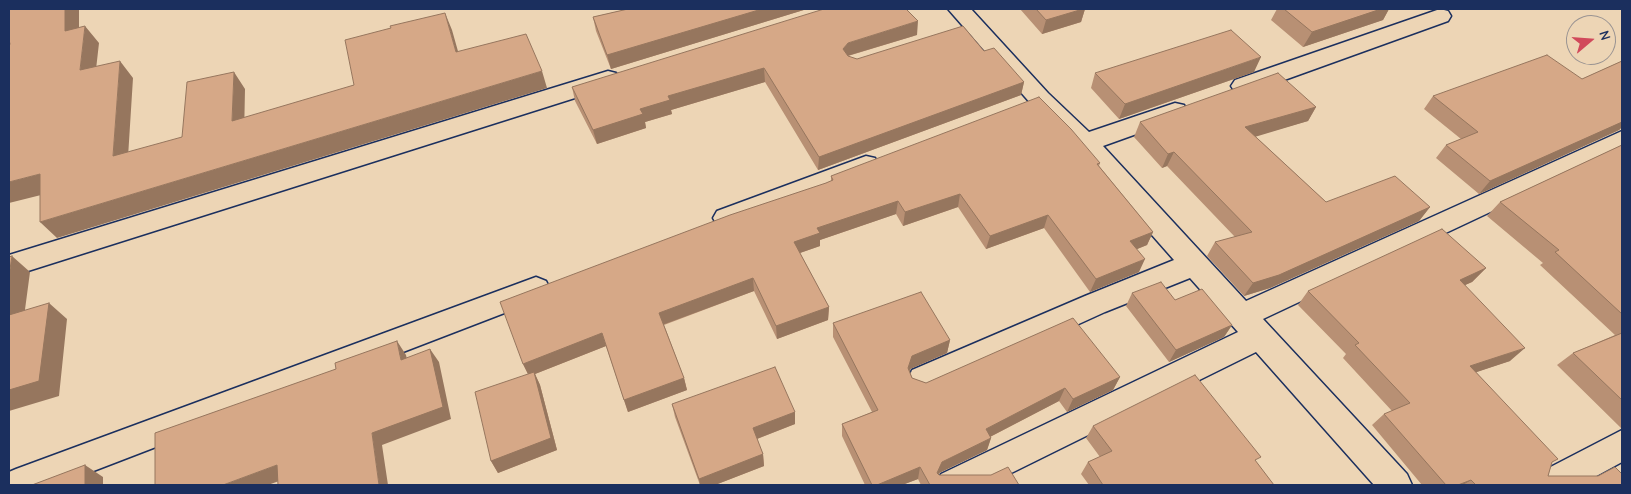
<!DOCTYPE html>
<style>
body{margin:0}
#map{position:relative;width:1631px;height:494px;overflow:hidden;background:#edd5b5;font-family:"Comic Neue",sans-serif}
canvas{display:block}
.frame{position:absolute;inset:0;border:10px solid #1b2f5e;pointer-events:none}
.north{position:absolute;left:1566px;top:15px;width:50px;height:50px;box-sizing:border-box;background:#edd5b5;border:1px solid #999392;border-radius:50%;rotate:72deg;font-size:14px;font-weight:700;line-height:20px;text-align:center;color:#1b2f5e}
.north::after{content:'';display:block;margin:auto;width:18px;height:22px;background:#d1495b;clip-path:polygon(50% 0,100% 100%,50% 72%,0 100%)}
</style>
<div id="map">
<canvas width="1631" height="494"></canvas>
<div class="frame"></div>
<div class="north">N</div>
</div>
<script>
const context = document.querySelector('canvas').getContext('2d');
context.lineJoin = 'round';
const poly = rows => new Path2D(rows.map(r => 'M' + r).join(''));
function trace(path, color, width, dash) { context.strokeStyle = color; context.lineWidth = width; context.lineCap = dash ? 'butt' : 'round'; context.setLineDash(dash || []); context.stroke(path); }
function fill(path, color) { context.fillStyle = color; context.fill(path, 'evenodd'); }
const minor = poly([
 [948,9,971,9,1048,93,1089,132,1175,103,1184,105,1187,111,1184,117,1103,146,1246,301,1622,131,1622,150,1263,319,1407,474,1412,485,1374,485,1256,352,987,485,936,485,941,474,1238,332,1190,278,1105,312,934,390,923,394,912,390,908,380,912,370,1085,296,1174,260,1076,149,1032,105,948,9],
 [1440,9,1448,11,1451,16,1448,21,1251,92,1243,94,1235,92,1231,86,1235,80,1440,9],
 [608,71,616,73,620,79,616,85,9,277,9,255,608,71],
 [866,156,875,158,879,165,875,172,726,228,717,225,713,218,717,211,866,156],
 [536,277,546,281,550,289,546,297,57,485,9,485,9,472,16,469,536,277],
 [1622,430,1622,462,1580,485,1532,485,1537,474,1622,430]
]);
trace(minor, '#1b2f5e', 3);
fill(minor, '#edd5b5');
fill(poly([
 [628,9,807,9,611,69,596,31,593,17],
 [1020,9,1085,9,1081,22,1042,34],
 [1277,9,1392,9,1389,9,1383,20,1303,47,1271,20],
 [917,35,848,56,857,59,984,51,1024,82,1021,95,818,170,765,82,671,110,672,114,645,122,646,128,597,144,575,101,572,87],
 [1622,61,1622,127,1619,130,1479,194,1436,158,1446,145,1461,139,1424,109,1433,96,1582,79],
 [1254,72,1119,119,1091,88,1095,73],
 [1316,107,1308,121,1255,136,1326,202,1430,207,1419,221,1270,288,1244,296,1207,256,1215,242,1235,237,1167,166,1162,168,1134,137,1140,122],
 [1622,145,1622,427,1621,428,1557,365,1573,353,1615,335,1540,265,1543,263,1487,216,1500,202],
 [1100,163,1099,166,1153,232,1147,245,1137,249,1139,272,1090,292,1044,228,986,249,958,207,903,226,896,214,820,240,820,246,800,253,829,307,828,320,777,339,754,291,664,325,684,378,687,390,628,412,606,346,535,374,540,385,557,450,498,473,491,461,528,374,523,364,826,183,831,181,831,176],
 [1486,268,1472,282,1465,285,1510,361,1476,372,1552,463,1548,476,1622,485,1422,485,1372,425,1384,414,1392,411,1343,358,1346,354,1298,305,1308,291],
 [1132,293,1175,300,1232,325,1224,337,1169,362,1126,306],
 [833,323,950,340,947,353,910,369,910,371,912,378,926,383,1120,377,1113,390,1067,412,1059,401,990,437,991,438,987,450,939,473,939,475,1019,485,921,485,918,479,902,485,865,485,842,436,842,424,872,412,833,337],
 [672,404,795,412,795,424,757,439,763,454,764,466,715,485,700,485,675,417],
 [1093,426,1256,462,1274,485,1089,485,1081,474,1088,462,1100,457,1086,438]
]), '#b89074');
fill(poly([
 [65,9,79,9,79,48,65,31],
 [762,9,807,9,611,69,607,55],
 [1083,9,1085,9,1081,22,1042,34,1046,20],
 [1378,9,1392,9,1389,9,1383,20,1303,47,1312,32],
 [445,13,452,30,463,69,456,52],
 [918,21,917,35,847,56,843,49,848,43],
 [85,26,99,43,94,87,80,70],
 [1261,57,1254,72,1119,119,1125,104],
 [120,61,133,78,127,173,113,156],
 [764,68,765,82,671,110,672,114,645,122,646,128,597,144,593,130,668,96],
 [542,71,547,88,57,238,40,222],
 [234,72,245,89,244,138,232,121],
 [1024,82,1021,95,818,170,819,157],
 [1316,107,1308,121,1238,142,1245,127],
 [1622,121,1622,127,1619,130,1479,194,1490,181],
 [1174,152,1167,166,1162,168,1168,154],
 [40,174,57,191,9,203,9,182],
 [960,194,958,207,903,226,905,212],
 [898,201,896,214,820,240,820,246,794,255,794,242,817,228],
 [1430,207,1419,221,1270,288,1244,296,1253,283],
 [1048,215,1044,228,986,249,990,236],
 [1153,232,1147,245,1125,254,1130,241],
 [12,256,30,272,22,332,9,322,9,276],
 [1145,259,1139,272,1090,292,1096,279],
 [1486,268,1472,282,1447,293,1460,280],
 [753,278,754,291,662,325,659,313],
 [49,303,67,319,59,396,9,411,9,390],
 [829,307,828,320,777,339,776,326],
 [1232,325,1224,337,1169,362,1176,350],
 [602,333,606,346,535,374,540,385,557,450,498,473,491,461,529,376,523,364],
 [950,340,947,353,910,369,906,381,908,368,912,356],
 [397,341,406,355,410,373,401,360],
 [1525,348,1510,361,1456,379,1470,366],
 [430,349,439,362,451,419,382,445,388,485,379,485,372,433],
 [1120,377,1113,390,1067,412,1073,399],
 [684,378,687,390,628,412,624,400],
 [1065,388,1059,401,982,441,986,429],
 [795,412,795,424,754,440,753,428],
 [991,438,987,450,939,473,934,484,937,473,942,462],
 [763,454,764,466,715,485,700,485,699,479],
 [85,465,103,477,103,485,85,485],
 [277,465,290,477,268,485,223,485],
 [920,467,918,479,902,485,877,485],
 [1471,480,1463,485,1458,485]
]), '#96765e');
const building = poly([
 [9,9,65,9,65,31,85,26,80,70,120,61,113,156,182,137,187,82,234,72,232,121,354,85,345,40,391,28,390,26,445,13,456,52,526,34,542,71,40,222,40,174,9,182,9,46,10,44,9,40,9,9],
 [628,9,762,9,607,55,593,17,628,9],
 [824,9,906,9,918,21,848,43,843,49,848,56,857,59,963,26,984,51,994,48,1024,82,819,157,764,68,668,96,670,100,640,109,643,114,593,130,572,87,824,9],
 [1036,9,1083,9,1046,20,1036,9],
 [1284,9,1381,9,1312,32,1284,9],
 [1231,30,1261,57,1125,104,1095,73,1231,30],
 [1547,55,1582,79,1622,61,1622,122,1490,181,1446,145,1478,132,1433,96,1547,55],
 [1278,73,1316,107,1245,127,1326,202,1395,176,1430,207,1279,275,1253,283,1215,242,1252,232,1174,152,1168,154,1140,122,1278,73],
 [1039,97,1071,129,1100,163,1097,164,1153,232,1130,241,1145,259,1096,279,1048,215,990,236,960,194,905,212,898,201,817,228,820,233,794,242,829,307,776,326,753,278,659,313,684,378,624,400,602,333,523,364,500,302,730,215,826,183,833,180,831,176,1039,97],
 [1622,145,1622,314,1555,252,1559,250,1500,202,1622,145],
 [1442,229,1486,268,1460,280,1525,348,1470,366,1558,459,1552,462,1548,476,1598,476,1615,467,1622,474,1622,485,1476,485,1471,480,1458,485,1446,485,1384,414,1410,403,1355,345,1359,343,1308,291,1442,229],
 [12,256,9,276,9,257,12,256],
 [1161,282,1175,300,1202,289,1232,325,1176,350,1132,293,1161,282],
 [921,292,950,340,912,356,908,368,912,378,926,383,1073,318,1120,377,1073,399,1065,388,986,429,991,438,942,462,937,473,939,475,991,475,1008,467,1019,485,930,485,920,467,877,485,872,485,842,424,878,410,833,323,921,292],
 [49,303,39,381,9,390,9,315,49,303],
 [1622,333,1622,400,1573,353,1622,333],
 [397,341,401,360,430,349,443,407,372,433,379,485,278,485,277,465,223,485,155,485,155,433,336,369,335,363,397,341],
 [775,367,795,412,753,428,763,454,699,479,672,404,775,367],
 [534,372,551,438,491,461,475,392,534,372],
 [1195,375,1261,457,1255,460,1274,485,1103,485,1088,462,1112,451,1093,426,1195,375],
 [85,465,85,485,32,485,85,465]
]);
fill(building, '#d6a887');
trace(building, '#96765e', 1);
</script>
